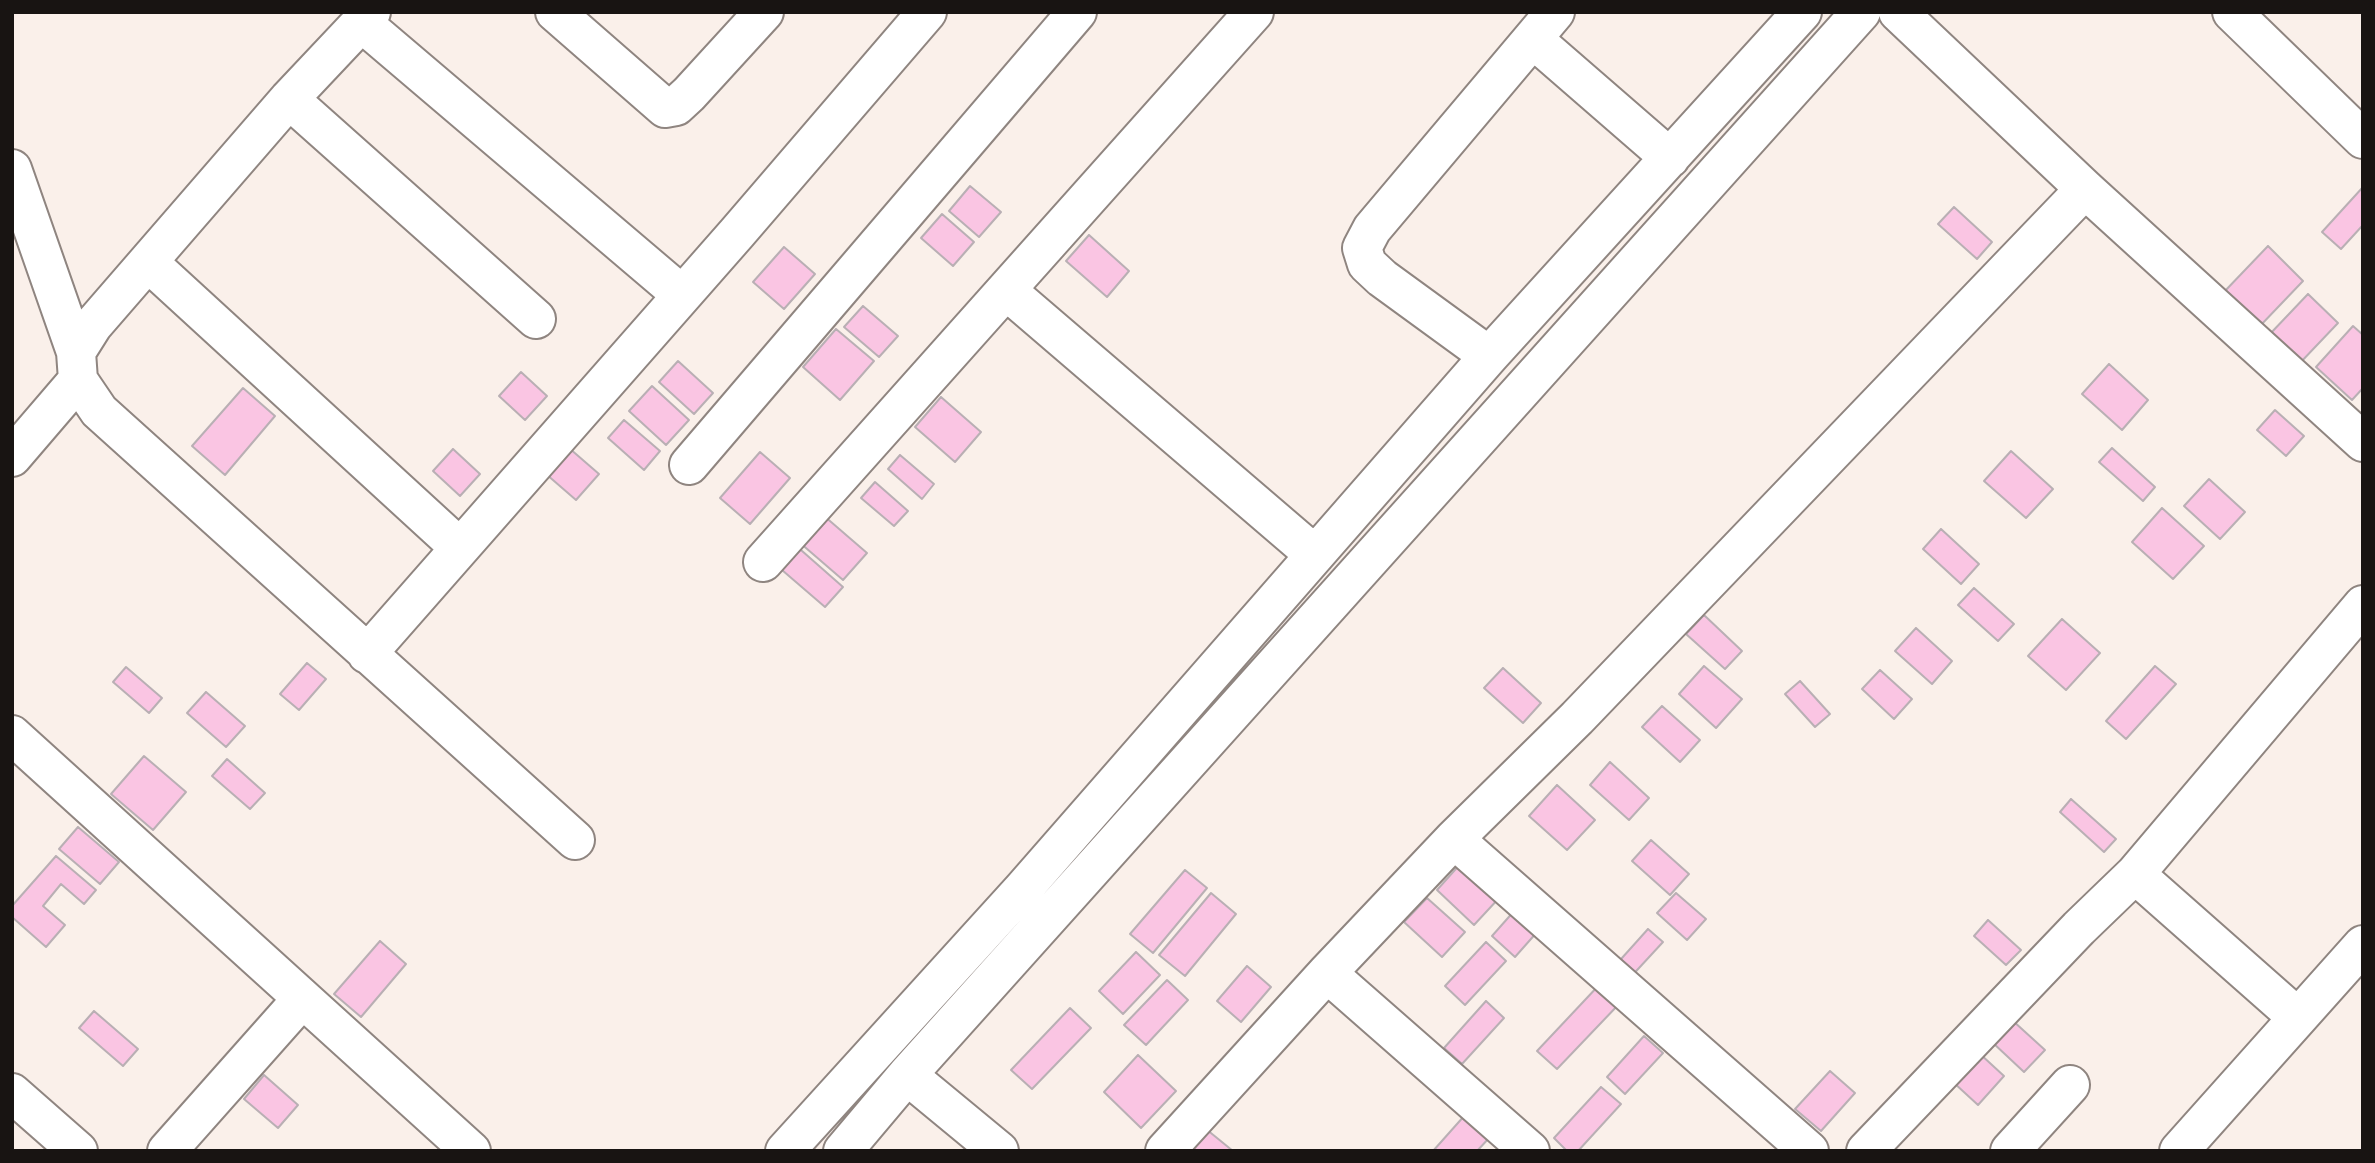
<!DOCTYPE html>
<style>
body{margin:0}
#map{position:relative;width:2375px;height:1163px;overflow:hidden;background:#faf0ea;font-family:"Open Sans",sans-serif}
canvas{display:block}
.frame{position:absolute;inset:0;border:14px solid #181412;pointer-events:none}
</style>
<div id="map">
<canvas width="2375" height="1163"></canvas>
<div class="frame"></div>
</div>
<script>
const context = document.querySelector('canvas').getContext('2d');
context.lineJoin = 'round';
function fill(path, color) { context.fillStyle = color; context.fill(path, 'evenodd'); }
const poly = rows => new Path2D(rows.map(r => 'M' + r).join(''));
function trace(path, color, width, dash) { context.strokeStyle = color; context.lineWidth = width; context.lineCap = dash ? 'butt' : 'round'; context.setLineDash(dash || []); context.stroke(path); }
const building = poly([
 [970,186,1001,212,979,237,949,211,970,186],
 [2363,187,2363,225,2341,249,2322,232,2363,187],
 [1954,207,1992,242,1977,259,1938,224,1954,207],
 [942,214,974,242,953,266,921,238,942,214],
 [1089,235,1129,271,1107,297,1066,261,1089,235],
 [2268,246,2303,281,2259,327,2223,293,2268,246],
 [784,247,815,274,784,309,753,282,784,247],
 [2308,294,2338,323,2299,364,2269,335,2308,294],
 [863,306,898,336,879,357,844,327,863,306],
 [2353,326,2363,335,2363,388,2352,400,2316,367,2353,326],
 [836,329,874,361,840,400,803,367,836,329],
 [678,361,713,393,694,414,659,382,678,361],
 [2109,364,2148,400,2122,430,2082,394,2109,364],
 [521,372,547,396,525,420,499,396,521,372],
 [652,386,689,420,666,445,629,411,652,386],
 [243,388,275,416,225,475,192,446,243,388],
 [941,397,981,432,955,462,915,427,941,397],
 [2275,410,2304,436,2286,456,2257,430,2275,410],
 [624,420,660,451,644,470,608,438,624,420],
 [569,448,599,474,576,500,546,474,569,448],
 [2112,448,2155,487,2143,501,2099,462,2112,448],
 [453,449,480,474,460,496,433,471,453,449],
 [2011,451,2053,489,2026,518,1984,481,2011,451],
 [760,452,790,478,750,524,720,498,760,452],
 [900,455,934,484,922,499,888,469,900,455],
 [2209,479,2245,512,2220,539,2184,506,2209,479],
 [875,482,908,511,894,526,861,498,875,482],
 [2162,508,2204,546,2173,579,2132,542,2162,508],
 [823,515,867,553,843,580,799,542,823,515],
 [1941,529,1979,564,1961,584,1923,549,1941,529],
 [793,543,843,587,825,607,775,564,793,543],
 [1974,588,2014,624,1998,641,1958,605,1974,588],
 [1704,615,1742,651,1725,669,1686,634,1704,615],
 [2062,619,2100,653,2066,690,2028,656,2062,619],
 [1916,628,1952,661,1932,684,1895,651,1916,628],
 [307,663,326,679,299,710,280,694,307,663],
 [1704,666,1742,699,1716,728,1679,694,1704,666],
 [2155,666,2176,684,2126,739,2106,721,2155,666],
 [126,667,162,698,149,713,113,682,126,667],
 [1503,668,1541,703,1523,723,1484,688,1503,668],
 [1880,670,1912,699,1894,719,1862,689,1880,670],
 [1800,681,1830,714,1815,727,1785,694,1800,681],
 [206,692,245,726,226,747,187,713,206,692],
 [1662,706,1700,740,1680,762,1642,727,1662,706],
 [144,756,186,792,153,830,111,794,144,756],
 [227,759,265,793,250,809,212,776,227,759],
 [1610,762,1649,798,1629,820,1590,785,1610,762],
 [1557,785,1595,820,1567,850,1529,816,1557,785],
 [2071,799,2116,839,2104,852,2060,812,2071,799],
 [78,827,119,862,100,884,59,849,78,827],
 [1651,840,1689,874,1670,895,1632,861,1651,840],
 [56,856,96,890,84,904,61,884,43,906,65,925,46,947,12,917,12,906,56,856],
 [1462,862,1500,897,1474,925,1437,890,1462,862],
 [1185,870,1207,888,1153,953,1130,934,1185,870],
 [1211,893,1236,914,1185,976,1159,955,1211,893],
 [1676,893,1706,919,1687,940,1657,913,1676,893],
 [1427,898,1465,932,1442,957,1404,922,1427,898],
 [1515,910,1538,931,1515,957,1492,936,1515,910],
 [1988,920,2021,950,2006,965,1974,936,1988,920],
 [1648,929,1663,942,1627,981,1613,968,1648,929],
 [380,941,406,964,361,1017,334,994,380,941],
 [1486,942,1506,961,1465,1005,1445,986,1486,942],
 [1136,952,1160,975,1123,1014,1099,991,1136,952],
 [1247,966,1271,987,1241,1022,1217,1001,1247,966],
 [1167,980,1188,1000,1146,1045,1124,1025,1167,980],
 [1600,984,1620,1003,1557,1069,1537,1051,1600,984],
 [1486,1001,1504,1018,1462,1064,1444,1048,1486,1001],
 [1070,1008,1091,1028,1032,1089,1011,1070,1070,1008],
 [94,1011,138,1049,123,1066,79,1028,94,1011],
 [2012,1020,2045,1050,2024,1072,1992,1042,2012,1020],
 [1644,1036,1663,1053,1625,1094,1607,1077,1644,1036],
 [1979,1053,2004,1076,1978,1105,1953,1082,1979,1053],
 [1138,1055,1176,1091,1141,1128,1104,1092,1138,1055],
 [1830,1071,1855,1093,1821,1131,1795,1109,1830,1071],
 [264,1075,298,1105,278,1128,244,1099,264,1075],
 [1601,1087,1621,1104,1578,1151,1567,1151,1554,1138,1601,1087],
 [1465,1115,1490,1137,1477,1151,1433,1151,1465,1115],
 [1206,1129,1233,1151,1189,1151,1206,1129]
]);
fill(building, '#fac5e3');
trace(building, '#b9afb4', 2);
const minor = poly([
 [371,12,289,99,93,325,76,352,78,380,99,411,575,840],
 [555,12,665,108,676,106,689,94,764,12],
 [1898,12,2085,189,2363,442],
 [2232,12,2363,139],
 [361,22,682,295],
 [1533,39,1670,158],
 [289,99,536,319],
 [12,169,76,352],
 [148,262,460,548],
 [1006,290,1315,555],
 [1489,356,1382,278,1367,264,1362,248,1372,229,1555,12],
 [12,457,78,380],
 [689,465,1077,12],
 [763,562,1254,12],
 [367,654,737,233,927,12],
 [12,735,471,1151],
 [1454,839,1809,1151],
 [2135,874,2297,1017],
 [1327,973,1530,1151],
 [907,1075,999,1151],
 [12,1093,78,1151],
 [167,1151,302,999],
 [785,1151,1023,889,1489,356,1802,12],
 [843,1151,907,1075,1861,12],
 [1165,1151,1327,973,1454,839,1577,718,2085,189],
 [1866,1151,2079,928,2135,874,2363,605],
 [2010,1151,2070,1085],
 [2179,1151,2363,945]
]);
trace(minor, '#8f8580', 42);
trace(minor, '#fff', 38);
</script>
